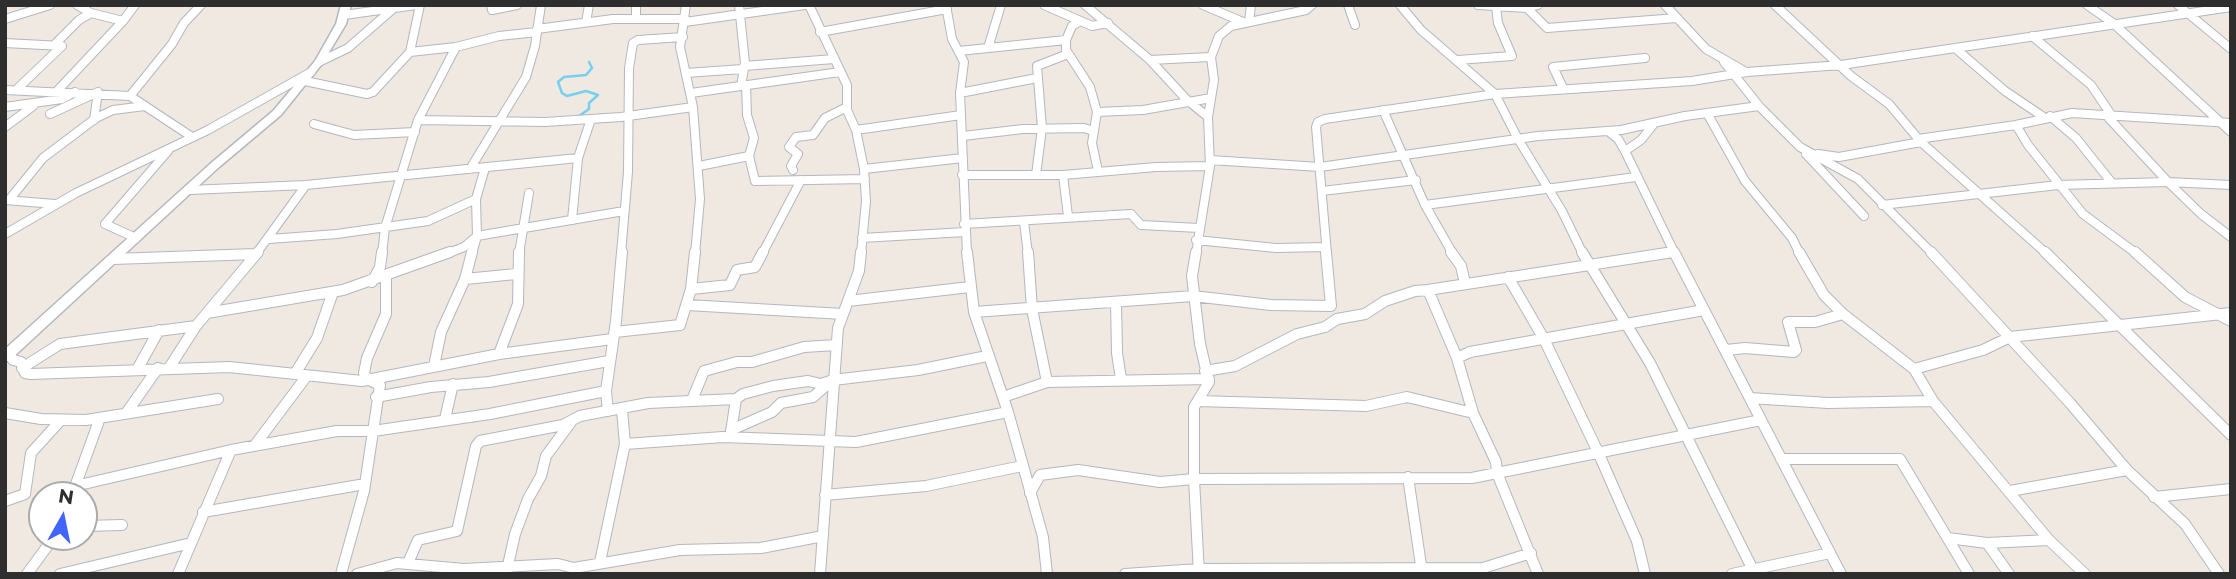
<!DOCTYPE html>
<style>
body{margin:0}
#map{position:relative;width:2236px;height:579px;overflow:hidden;background:#efe9e1;font-family:Montserrat,sans-serif}
canvas{display:block}
.frame{position:absolute;inset:0;border:7px solid #2e2e2e;pointer-events:none}
.north{position:absolute;left:28px;top:481px;width:70px;height:70px;box-sizing:border-box;background:#fff;border:2px solid #ababab;border-radius:50%;rotate:9deg;font-size:19px;font-weight:700;line-height:28px;text-align:center;color:#2e2e2e}
.north::after{content:'';display:block;margin:auto;width:24px;height:32px;background:#4264fb;clip-path:polygon(50% 0,100% 100%,50% 72%,0 100%)}
</style>
<div id="map">
<canvas width="2236" height="579"></canvas>
<div class="frame"></div>
<div class="north">N</div>
</div>
<script>
const context = document.querySelector('canvas').getContext('2d');
context.lineJoin = 'round';
const poly = rows => new Path2D(rows.map(r => 'M' + r).join(''));
function trace(path, color, width, dash) { context.strokeStyle = color; context.lineWidth = width; context.lineCap = dash ? 'butt' : 'round'; context.setLineDash(dash || []); context.stroke(path); }
function fill(path, color) { context.fillStyle = color; context.fill(path, 'evenodd'); }
trace(poly([
 [579,116,589,109,589,103,598,95,586,91,567,96,562,93,558,82,564,77,586,75,592,68,589,62]
]), '#75cff0', 2.5);
const streetFar1 = poly([
 [491,5,492,10,517,5],
 [636,5,636,18],
 [686,5,680,47,693,107,700,199,695,254],
 [739,5,745,63,741,86],
 [809,5,847,85,847,110,856,130,864,169,866,201,861,254],
 [946,5,952,39,964,62,960,93,967,254],
 [1044,5,1092,26,1108,23],
 [1085,5,1150,60,1187,100,1208,117],
 [1203,5,1243,22],
 [1348,5,1355,25],
 [1400,5,1421,30,1495,94,1518,139,1562,211,1583,254],
 [1478,5,1527,8,1538,5],
 [1665,5,1706,49,1746,72],
 [1775,5,1851,76,1889,104,1921,142,2047,254],
 [2087,5,2113,23,2231,132],
 [2178,5,2231,49],
 [1527,8,1547,28,1677,18],
 [344,15,416,5],
 [5,19,50,5],
 [123,21,135,5],
 [1080,21,1072,26,1066,40,1066,50,1090,87,1097,112,1092,143,1098,171],
 [586,22,589,5],
 [685,22,805,5],
 [1249,22,1251,5],
 [537,29,613,19,685,19],
 [820,32,947,9],
 [2032,36,2091,85,2112,116],
 [5,43,62,46,16,90],
 [55,44,79,20,91,13],
 [988,48,1001,5],
 [1955,48,2005,91,2045,118],
 [959,51,1066,40],
 [410,52,456,47,499,36,537,32],
 [1150,60,1211,57],
 [1458,60,1512,56,1498,23,1496,7],
 [319,62,348,48,394,8],
 [1724,62,1759,106,1800,147,1858,179,1933,254],
 [744,66,834,59],
 [686,73,743,69],
 [305,81,367,94,373,92,410,52,420,5],
 [746,85,747,115,754,138,749,156,755,181,865,179],
 [1563,88,1553,67,1645,58],
 [5,90,130,96,192,137],
 [58,90,123,21,91,13,77,5],
 [691,93,840,72],
 [960,93,1037,78],
 [130,96,172,44,184,23,201,5],
 [5,107,62,99,75,92],
 [1383,110,1425,205,1453,254],
 [1097,112,1143,110,1211,98],
 [1707,113,1745,181,1792,238,1800,254],
 [50,114,98,92,94,120],
 [2106,115,2168,182,2201,214,2231,237],
 [2050,116,2076,138,2112,183],
 [418,120,545,122,621,117,693,107],
 [314,124,354,135,415,132],
 [2016,125,2028,145,2083,214,2137,254],
 [5,127,33,106],
 [856,130,961,115],
 [1608,131,1618,139,1625,151,1675,254],
 [963,136,1023,129,1084,128,1093,131],
 [1918,139,2016,125,2072,113,2231,123],
 [1625,151,1641,140,1653,125],
 [1806,154,1864,216],
 [1818,154,1839,157,1921,142],
 [1210,160,1320,167,1538,136,1621,130,1685,116,1759,106],
 [699,166,749,156],
 [470,169,526,77,535,46,541,5],
 [864,169,963,158],
 [793,170,791,166,798,154,789,147,796,137,813,135,825,118,847,107],
 [962,175,1063,175,1156,167,1210,166],
 [1036,175,1042,128,1037,66,1068,54],
 [1063,175,1068,216],
 [190,190,306,185,578,158],
 [1322,191,1416,180],
 [5,200,55,204],
 [9,200,43,158,96,118,113,110,145,106],
 [1425,205,1636,177],
 [1882,205,2058,185,2168,182,2231,185],
 [572,220,578,158,591,119],
 [1024,222,1028,254],
 [964,224,1131,214,1141,225,1199,228],
 [5,234,76,193,208,130,311,72],
 [136,238,105,224,168,151],
 [862,238,965,232],
 [269,239,337,234,428,221,476,199],
 [1196,240,1276,248,1326,247],
 [256,254,306,185],
 [382,254,385,228,418,120,456,47],
 [446,254,464,247,477,236,624,211],
 [472,254,477,236,476,199,485,168],
 [519,254,529,193],
 [621,254,628,172,629,68,633,43,638,40,683,37],
 [762,254,801,180],
 [1196,254,1210,166,1208,117,1214,80,1211,57,1219,36,1231,26,1306,10,1312,5],
 [1327,254,1316,127,1318,122,1325,119,1495,94,1692,81,1747,72,1841,65,2231,7],
 [1661,254,1674,252]
]);
const street = poly([
 [967,252,974,312,1008,412,1043,537,1047,574],
 [1028,252,1032,309,1047,382],
 [1196,252,1192,276,1200,344,1209,382,1194,407,1194,479,1199,574],
 [1451,252,1461,266,1465,283],
 [1582,252,1650,363,1755,574],
 [1674,252,1841,574],
 [1799,252,1824,295,1843,314,1914,369,1933,401,2049,540,2085,574],
 [1931,252,2070,403,2127,470,2185,524,2219,574],
 [2045,252,2231,435],
 [2135,252,2185,297,2231,321],
 [113,259,256,254],
 [1508,277,1544,339,1598,452,1637,541,1645,574],
 [465,279,516,274],
 [372,282,380,267,382,252],
 [691,289,730,285,737,270,755,267,763,252],
 [848,301,970,287],
 [1116,302,1117,353,1121,379],
 [687,305,843,314],
 [974,312,1193,296,1271,305,1331,306,1326,252],
 [207,313,343,290,450,252],
 [615,332,680,325,691,289,695,252],
 [1726,350,1745,348,1794,352,1796,350,1788,322,1815,322,1843,314],
 [9,353,13,360,21,362,25,373,31,374,229,367,362,381,499,354,612,339],
 [499,354,518,304,519,252],
 [1457,358,1470,352,1704,310],
 [434,366,441,332,465,279,472,252],
 [22,368,60,344,196,326],
 [138,368,159,330],
 [169,368,196,326,258,252],
 [1914,369,1983,350,2010,337,2231,313],
 [1205,371,1235,366,1297,334,1325,327,1337,319,1365,314,1385,301,1415,291,1428,290],
 [296,372,317,338,333,292],
 [376,397,431,387,489,382,609,361],
 [1003,397,1047,382,1209,379],
 [1750,398,1828,403,1933,401],
 [692,400,704,371,737,362,752,362,804,347,836,345],
 [1198,401,1366,406,1407,397,1473,413],
 [608,411,606,391,616,321,622,252],
 [127,412,158,368],
 [5,413,41,419,86,420,218,399],
 [445,419,453,384],
 [731,430,772,412,781,403,813,397,829,383],
 [731,432,736,399],
 [625,444,723,437,856,442,1008,412],
 [255,445,306,377],
 [1781,459,1900,459,1969,574],
 [1408,477,1422,572],
 [75,486,231,450,337,431,373,431,490,414,606,391],
 [2010,491,2127,470],
 [1030,493,1040,475,1078,470,1160,482,1194,479,1472,478,1761,420],
 [72,495,100,418],
 [825,495,926,486,1022,466],
 [2154,497,2231,489],
 [5,501,25,494,31,453,61,420],
 [203,512,365,484],
 [84,526,122,525],
 [1948,538,1987,543,2009,574],
 [1987,543,2049,540],
 [600,562,625,444,622,410],
 [408,563,418,540,457,531,476,446,480,441,563,425,580,416,648,403,736,399,743,394,773,386,808,381,821,384,833,380,918,370,987,356],
 [27,574,54,537],
 [60,574,191,543],
 [178,574,231,450],
 [341,574,364,491,380,385,367,379,364,373,367,358,386,314,386,276],
 [357,574,397,563,464,569,558,564,574,568,680,550,761,548,823,536],
 [506,574,515,534,528,499,541,476,546,456,571,422],
 [820,574,838,328,859,271,861,252],
 [1125,574,1199,569,1483,568,1531,553],
 [1538,574,1497,473,1496,462,1473,413,1457,358,1428,290,1673,252],
 [1732,574,1830,553]
]);
const secondary = poly([
 [341,5,351,5,346,24,322,64,281,115,218,168,10,360,5,362,5,349,210,164,273,111,315,61,336,24,341,5]
]);
trace(streetFar1, '#b4b7c1', 10);
trace(street, '#b4b7c1', 12);
trace(secondary, '#b4b7c1', 3);
trace(streetFar1, '#fff', 8);
trace(street, '#fff', 10);
fill(secondary, '#fff');
</script>
